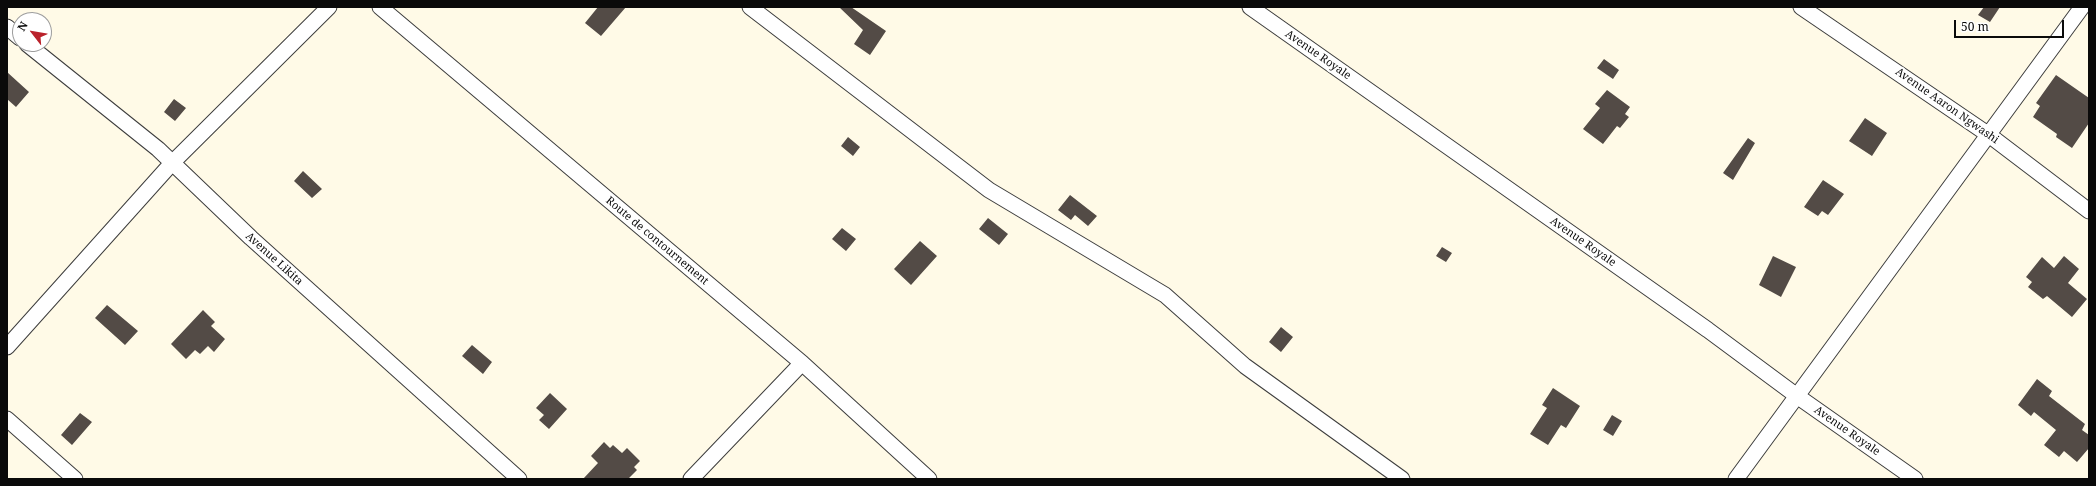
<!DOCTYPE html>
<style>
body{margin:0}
#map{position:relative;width:2096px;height:486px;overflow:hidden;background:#fffae7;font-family:"Noto Serif",serif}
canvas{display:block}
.frame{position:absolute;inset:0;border:8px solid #0a0a0a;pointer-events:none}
.north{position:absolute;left:12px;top:12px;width:40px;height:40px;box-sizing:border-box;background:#fff;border:1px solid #9d9d9d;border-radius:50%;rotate:301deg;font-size:11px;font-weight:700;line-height:16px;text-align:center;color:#0a0a0a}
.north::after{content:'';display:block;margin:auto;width:14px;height:18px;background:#ba222b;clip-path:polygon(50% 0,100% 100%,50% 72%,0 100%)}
.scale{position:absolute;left:1954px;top:20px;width:110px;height:18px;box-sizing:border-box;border:2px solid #0a0a0a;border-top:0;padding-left:5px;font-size:12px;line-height:14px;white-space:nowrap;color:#0a0a0a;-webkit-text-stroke:3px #fff;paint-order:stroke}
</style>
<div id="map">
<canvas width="2096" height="486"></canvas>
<div class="frame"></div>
<div class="north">N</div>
<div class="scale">50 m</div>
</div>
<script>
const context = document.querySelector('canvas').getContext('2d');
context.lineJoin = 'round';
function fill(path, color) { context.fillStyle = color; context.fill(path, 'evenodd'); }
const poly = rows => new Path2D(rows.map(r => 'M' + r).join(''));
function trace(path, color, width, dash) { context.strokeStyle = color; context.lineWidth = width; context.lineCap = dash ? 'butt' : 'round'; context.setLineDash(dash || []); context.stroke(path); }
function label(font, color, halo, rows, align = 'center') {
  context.font = font + ' "Noto Serif",serif'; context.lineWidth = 4; context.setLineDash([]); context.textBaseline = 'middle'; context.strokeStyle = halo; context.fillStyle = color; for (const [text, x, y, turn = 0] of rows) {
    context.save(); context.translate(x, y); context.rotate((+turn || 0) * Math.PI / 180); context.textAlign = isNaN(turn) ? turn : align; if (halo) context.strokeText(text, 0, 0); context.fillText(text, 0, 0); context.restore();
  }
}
fill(poly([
 [598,7,626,7,601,36,585,23],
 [839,7,851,7,886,31,870,55,854,44,863,30],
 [1984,7,2000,7,1990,22,1978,15],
 [1604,59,1619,70,1613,79,1597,68],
 [7,72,29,92,16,107,7,99],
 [2056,75,2089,98,2089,123,2072,148,2056,137,2057,134,2033,117,2040,106,2036,103],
 [1607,90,1630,107,1625,114,1629,117,1620,128,1617,126,1603,144,1583,129,1600,108,1595,104],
 [174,99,186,108,175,121,164,112],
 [1865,118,1887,133,1872,156,1849,141],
 [848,137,860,147,853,156,841,146],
 [1748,138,1755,143,1733,180,1723,173],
 [303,171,322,189,312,198,294,181],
 [1823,180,1844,194,1828,215,1822,211,1818,216,1804,207],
 [1070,195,1097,216,1088,226,1075,215,1071,220,1058,210],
 [988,218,1008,234,999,245,979,229],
 [842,228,856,239,846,251,832,239],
 [920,241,937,256,911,285,894,269],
 [1442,247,1452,253,1446,262,1436,256],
 [1773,256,1796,267,1781,297,1759,285],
 [2064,256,2079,269,2068,283,2087,299,2072,317,2047,296,2043,299,2028,287,2032,282,2026,277,2042,257,2054,268],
 [107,305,138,331,125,345,95,318],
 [203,310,215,322,211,326,225,339,214,352,208,346,200,354,195,350,186,359,171,344],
 [1281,327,1293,337,1281,352,1269,342],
 [472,345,492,362,483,374,462,356],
 [2037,379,2052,391,2049,396,2085,424,2082,430,2089,435,2089,448,2077,462,2064,451,2059,457,2044,445,2056,430,2034,412,2031,416,2018,405],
 [1553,388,1580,406,1566,428,1561,425,1548,445,1530,434,1547,408,1542,405],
 [550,393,567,409,549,429,539,420,544,415,536,408],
 [80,413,92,422,72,445,61,435],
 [1612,415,1622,421,1613,436,1603,430],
 [604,442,610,448,613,445,622,453,627,448,640,461,634,467,637,470,628,479,583,479,598,463,591,456]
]), '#534b46');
const minor = poly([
 [380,7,802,363,929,479],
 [750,7,989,190,1165,295,1245,366,1402,479],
 [1250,7,1708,330,1797,396,1915,479],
 [1801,7,1989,135,2089,211],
 [7,27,20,38],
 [27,44,158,149,251,238,519,479],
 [7,347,172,163,329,7],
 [7,419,75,479],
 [691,479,802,363],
 [1736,479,2082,7]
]);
trace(minor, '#3d3d3d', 17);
trace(minor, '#fff', 15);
label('11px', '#0a0a0a', '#fff', [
 ["Avenue Royale",1318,55,35],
 ["Avenue Aaron Ngwashi",1947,106,35],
 ["Route de contournement",657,241,40],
 ["Avenue Royale",1583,242,35],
 ["Avenue Likita",274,259,42],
 ["Avenue Royale",1847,431,35]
]);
</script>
